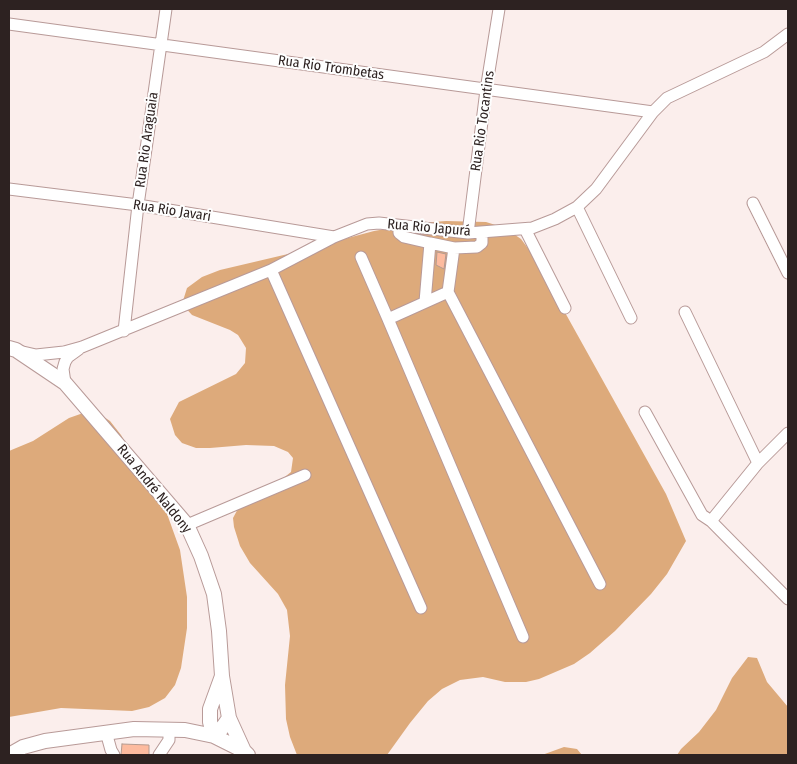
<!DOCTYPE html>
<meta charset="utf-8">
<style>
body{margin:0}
#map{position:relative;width:797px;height:764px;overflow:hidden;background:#fbeeec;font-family:"Fira Sans Condensed",sans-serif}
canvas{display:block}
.frame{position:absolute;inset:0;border:10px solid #2d2221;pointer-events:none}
</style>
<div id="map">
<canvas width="797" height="764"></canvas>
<div class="frame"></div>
</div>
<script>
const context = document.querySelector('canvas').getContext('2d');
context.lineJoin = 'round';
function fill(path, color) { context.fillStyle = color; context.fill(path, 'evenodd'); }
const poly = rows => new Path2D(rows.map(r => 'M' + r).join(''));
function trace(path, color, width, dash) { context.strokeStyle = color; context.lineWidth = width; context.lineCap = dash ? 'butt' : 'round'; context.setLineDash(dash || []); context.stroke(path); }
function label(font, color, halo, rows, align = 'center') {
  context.font = font + ' "Fira Sans Condensed",sans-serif'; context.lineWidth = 4; context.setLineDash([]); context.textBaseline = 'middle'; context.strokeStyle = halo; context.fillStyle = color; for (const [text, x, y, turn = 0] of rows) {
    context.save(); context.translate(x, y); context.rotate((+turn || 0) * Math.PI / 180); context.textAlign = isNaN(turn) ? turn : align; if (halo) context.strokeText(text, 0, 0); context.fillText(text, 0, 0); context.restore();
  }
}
fill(poly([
 [446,221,486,222,505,228,521,239,533,255,666,494,686,541,667,574,651,594,615,631,590,653,574,664,539,679,526,682,505,682,483,677,460,680,442,689,428,701,410,723,387,755,297,755,290,737,286,719,285,685,290,636,287,610,278,594,250,563,240,546,234,527,233,518,240,505,281,480,291,472,293,458,288,452,274,446,246,445,210,448,196,448,182,443,175,435,170,419,179,402,236,374,245,363,246,348,238,335,230,330,192,315,182,304,187,288,202,277,220,270,288,254,374,231,420,223],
 [86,412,101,415,110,421,121,435,166,511,180,550,187,597,187,628,181,668,175,685,165,698,149,707,132,711,61,708,9,717,9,451,33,441,69,418],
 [748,657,757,658,767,682,788,707,788,755,677,755,681,749,699,732,716,710,732,678],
 [564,747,577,749,582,755,542,755]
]), '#ddaa7b');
const building = poly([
 [437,252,446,254,444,269,436,265,437,252],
 [122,744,149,745,149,755,121,755,122,744]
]);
fill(building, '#fdbb9f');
trace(building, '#b49a8f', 1);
const minor = poly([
 [9,24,653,112],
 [9,189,138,205,334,237],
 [753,203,788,273],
 [577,207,631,318],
 [399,227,399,233,404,237,430,243,425,302],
 [525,229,565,308],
 [468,233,486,90,499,9],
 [430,243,454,248],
 [361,257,388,319],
 [271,270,421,608],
 [448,292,454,248,477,247,482,243,482,232],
 [685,312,758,463],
 [124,331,138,205,166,9],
 [23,352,36,355,64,352,82,347,271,270,334,237,367,224,379,223,468,233,532,228,555,219,577,207,596,189,653,112,667,98,764,52,788,34],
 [65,383,63,369,65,362,68,357,79,349],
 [645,412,702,515,711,521,788,599],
 [711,521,758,463,788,433],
 [187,525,305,475],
 [523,637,388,319,448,292,600,584],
 [106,732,111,750,114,755],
 [159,755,169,740,169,730]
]);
const major = poly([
 [9,348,16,350,65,383,187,525,201,556,214,594,219,631,222,676,229,718,220,731,214,736,210,722,210,709,222,676],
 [229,718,244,751],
 [9,755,23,747,45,741,134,729,185,730,214,736,244,751,248,755]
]);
trace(minor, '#b89a98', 13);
trace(major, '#b89a98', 16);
trace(minor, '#fff', 11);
trace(major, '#fff', 14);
label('14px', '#2d2221', '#fefefe', [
 ["Rua Rio Trombetas",331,68,8],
 ["Rua Rio Tocantins",483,121,-82],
 ["Rua Rio Araguaia",147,140,-82],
 ["Rua Rio Javari",172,211,9],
 ["Rua Rio Japurá",429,228,5],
 ["Rua André Naldony",154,489,51]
]);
</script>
